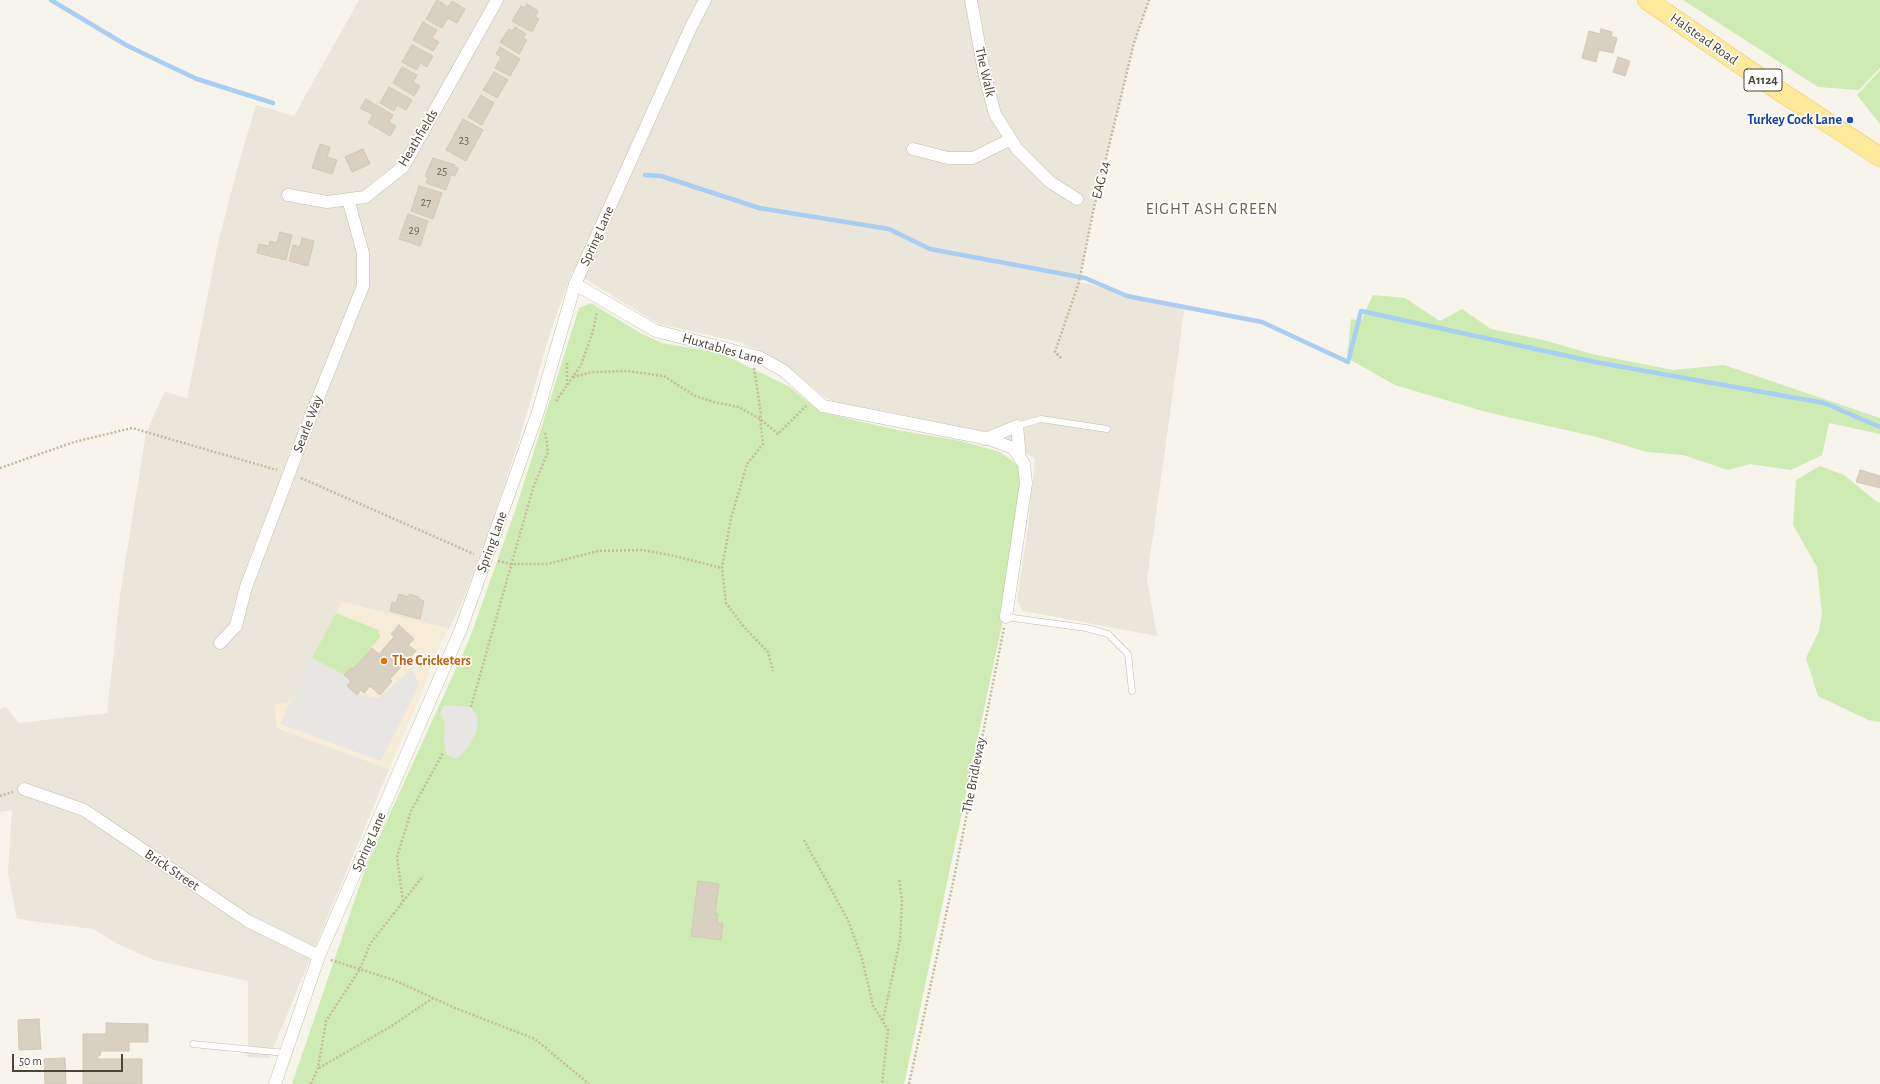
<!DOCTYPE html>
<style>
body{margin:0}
#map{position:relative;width:1880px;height:1084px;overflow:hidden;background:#f6f4eb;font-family:"Alegreya Sans",sans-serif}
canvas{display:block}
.scale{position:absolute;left:12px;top:1054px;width:111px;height:18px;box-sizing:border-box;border:2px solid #4b4538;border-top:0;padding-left:5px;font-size:12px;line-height:14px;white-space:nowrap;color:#4b4538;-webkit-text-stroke:3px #fff;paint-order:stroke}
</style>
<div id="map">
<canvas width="1880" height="1084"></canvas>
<div class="scale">50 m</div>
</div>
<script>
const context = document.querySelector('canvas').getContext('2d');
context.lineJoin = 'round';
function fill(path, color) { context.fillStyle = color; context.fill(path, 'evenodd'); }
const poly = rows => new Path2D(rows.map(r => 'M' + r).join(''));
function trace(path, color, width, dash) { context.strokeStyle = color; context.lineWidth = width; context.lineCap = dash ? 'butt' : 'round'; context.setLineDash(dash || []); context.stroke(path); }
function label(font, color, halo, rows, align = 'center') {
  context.font = font + ' "Alegreya Sans",sans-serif'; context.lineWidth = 3.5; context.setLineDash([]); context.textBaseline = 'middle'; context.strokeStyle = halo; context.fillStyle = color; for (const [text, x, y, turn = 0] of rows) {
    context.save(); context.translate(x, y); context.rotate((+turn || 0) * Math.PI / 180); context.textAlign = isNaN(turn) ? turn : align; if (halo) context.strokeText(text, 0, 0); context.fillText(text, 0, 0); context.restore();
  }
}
fill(poly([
 [359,0,1149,0,1134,43,1118,109,1093,212,1079,282,1158,301,1185,305,1147,579,1157,636,1023,611,1017,600,1028,527,1035,459,1017,446,985,432,879,410,843,406,824,397,788,367,766,353,739,342,659,324,572,271,550,333,520,437,490,529,461,605,449,629,342,602,277,728,389,769,269,1058,247,1057,248,1043,248,981,154,960,118,944,93,929,17,919,8,873,12,810,0,812,0,709,6,707,19,723,107,713,120,595,146,433,165,391,187,399,218,243,238,166,256,105,294,116]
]), '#eae6d9');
fill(poly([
 [342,602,449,629,440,644,422,692,389,769,277,728,274,705,290,702]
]), '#f7ecd7');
fill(poly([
 [1683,0,1880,0,1880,68,1859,90,1818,87],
 [1880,70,1880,124,1857,95],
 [1373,295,1405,298,1440,321,1462,309,1491,329,1543,340,1592,354,1673,370,1724,365,1880,418,1880,434,1829,423,1822,455,1791,470,1750,464,1728,470,1683,455,1647,452,1597,437,1486,412,1395,385,1347,358,1351,319,1361,321],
 [591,303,640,333,662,343,720,353,790,387,820,412,897,430,961,441,1000,452,1020,467,1022,482,1006,606,904,1084,292,1084,367,864,469,640,516,508,579,308],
 [1820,466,1844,475,1877,502,1880,503,1880,722,1868,720,1818,696,1806,658,1819,631,1822,614,1817,567,1793,525,1796,480],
 [336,613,378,630,380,637,353,669,351,668,344,675,312,658]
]), '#ceebb3');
fill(poly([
 [312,658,344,675,351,681,357,695,379,698,412,668,419,685,381,761,280,724],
 [444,705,471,707,478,717,476,734,466,750,456,759,446,754,444,741,445,722,440,714]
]), '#e8e6e2');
trace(poly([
 [51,0,126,45,163,63,197,79,273,103],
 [645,175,661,176,759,208,889,229,930,249,1085,278,1127,296,1262,322,1348,362,1361,311,1595,362,1824,403,1880,427]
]), '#a7cef3', 4.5);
const building = poly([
 [437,0,448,7,452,1,465,9,457,23,448,18,442,28,426,19,437,0],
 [527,4,538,11,535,16,539,19,532,32,512,21,521,6,525,8,527,4],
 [423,22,437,30,432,38,439,42,433,51,413,40,423,22],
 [515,27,526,34,523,38,527,40,519,54,500,42,509,29,512,31,515,27],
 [1601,29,1612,32,1611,36,1617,38,1613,53,1599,50,1596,62,1582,58,1589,31,1600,34,1601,29],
 [412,45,433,56,427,67,420,63,417,70,402,62,412,45],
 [500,47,520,59,510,76,495,68,501,57,496,54,500,47],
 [1618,57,1630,61,1625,76,1613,72,1618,57],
 [402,67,417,75,413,82,420,86,414,96,393,83,402,67],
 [494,72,508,80,497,98,483,90,494,72],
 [389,87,412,100,406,110,397,105,394,111,380,103,389,87],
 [481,95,494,103,482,125,468,117,481,95],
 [366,99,393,115,389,122,396,126,390,136,368,123,373,115,360,108,366,99],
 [463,119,483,130,466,161,446,150,463,119],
 [320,144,330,147,327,157,337,160,332,174,312,168,320,144],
 [363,149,370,164,352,172,345,157,363,149],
 [433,158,455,165,454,167,458,168,455,176,451,175,446,190,426,183,428,177,425,176,433,158],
 [419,186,442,193,433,219,411,211,419,186],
 [408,214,428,221,420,246,399,239,408,214],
 [280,232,292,235,286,260,257,253,259,244,269,246,270,241,277,243,280,232],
 [302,238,314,241,308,266,289,261,293,245,300,247,302,238],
 [1860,470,1880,476,1880,488,1856,482,1860,470],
 [399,594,409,597,409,594,419,597,419,599,424,601,420,619,390,611,392,602,396,603,399,594],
 [399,625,414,639,408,645,416,651,390,679,392,681,380,695,370,686,364,693,361,690,357,695,347,686,351,681,344,675,351,668,353,669,372,648,379,654,394,637,391,634,399,625],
 [698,881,719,884,715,913,718,914,717,923,723,923,721,940,691,936,698,881],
 [39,1019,41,1049,19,1050,18,1020,39,1019],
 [106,1023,148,1024,148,1042,129,1042,129,1051,101,1051,100,1056,97,1056,97,1059,142,1059,142,1084,83,1084,83,1034,106,1034,106,1023],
 [65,1058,66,1084,45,1084,44,1059,65,1058]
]);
fill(building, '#d8d0c0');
trace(building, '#d3c9b3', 1);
const lane = poly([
 [1017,426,1041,419,1107,429],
 [1006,617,1086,628,1108,634,1128,654,1132,691],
 [193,1044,285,1053]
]);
const street = poly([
 [971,0,984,72,995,114,1017,149,1050,182,1077,199],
 [913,149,948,158,973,158,1011,139],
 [288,195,327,202,365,197,403,167,497,0],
 [575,284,656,331,759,357,784,371,823,406,989,439,1013,448,1024,464,1026,483,1006,617],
 [985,439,1017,426,1020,458],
 [220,643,236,626,246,587,314,408,363,286,363,253,348,199],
 [24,789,84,810,248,921,319,956],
 [275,1084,319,956,461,629,538,412,575,284,691,27,705,0]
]);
const primary = poly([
 [1647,0,1769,84,1880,157]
]);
trace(lane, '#c2bcad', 7);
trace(street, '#c2bcad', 13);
trace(primary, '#e8cb67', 20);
trace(poly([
 [1061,358,1055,352,1079,282,1093,212,1118,109,1134,43,1149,0],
 [567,363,567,386],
 [754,368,761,414,760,419,763,444,747,464,731,518,722,568,726,603,744,627,768,652,773,671],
 [573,377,592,372,627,371,664,376,695,396,714,402,739,407,760,419,778,434,806,406],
 [556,401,581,365,593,331,597,312],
 [0,468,74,442,132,428,277,470],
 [301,478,474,554],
 [498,561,511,564,547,564,598,551,642,550,670,555,722,568],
 [471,707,533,488,548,452,545,431],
 [0,796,13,792],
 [804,840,848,920,862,959,873,1005,888,1030,882,1084],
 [403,901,397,857,411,811,443,753],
 [331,960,394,980,455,1008,535,1039,589,1084],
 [883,1020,900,940,902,900,899,879],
 [319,1068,390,1027,433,998],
 [311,1084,318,1068,326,1021,360,969,370,944,423,876],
 [909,1084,954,878,1004,628]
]), '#c4ba9e', 2.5, [2, 2]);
trace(lane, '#fff', 6);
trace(street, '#fff', 12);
trace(primary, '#ffea9b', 19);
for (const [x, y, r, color] of [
 [1850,120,4,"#1a4fb4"],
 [384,661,4,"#e8710a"]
]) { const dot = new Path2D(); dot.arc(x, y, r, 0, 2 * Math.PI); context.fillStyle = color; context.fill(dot); trace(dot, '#fff', 1.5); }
label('12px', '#6e685a', null, [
 ["23",464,140],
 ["25",442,171],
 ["27",426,202],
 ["29",414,230]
]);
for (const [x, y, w] of [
 [1763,80,38]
]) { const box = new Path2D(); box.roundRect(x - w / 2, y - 11, w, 22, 3); context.fillStyle = '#fff'; context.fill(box); trace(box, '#4b4538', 1); }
label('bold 13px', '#4b4538', null, [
 ["A1124",1763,80]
]);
label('14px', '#4b4538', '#fff', [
 ["Halstead Road",1704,39,35],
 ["The Walk",985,72,77],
 ["Heathfields",418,138,-59],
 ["EAG 24",1101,180,-76],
 ["Spring Lane",597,236,-66],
 ["Huxtables Lane",723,349,16],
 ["Searle Way",308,424,-69],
 ["Spring Lane",492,542,-70],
 ["The Bridleway",974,775,-79],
 ["Spring Lane",369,842,-66],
 ["Brick Street",172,870,34]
]);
label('bold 14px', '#164399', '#fff', [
 ["Turkey Cock Lane",1842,120]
], 'right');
label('bold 14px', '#c56008', '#fff', [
 ["The Cricketers",392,661]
], 'left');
context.letterSpacing = '1px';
label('16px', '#6e644f', '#fff', [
 ["EIGHT ASH GREEN",1212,209]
]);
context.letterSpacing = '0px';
</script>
